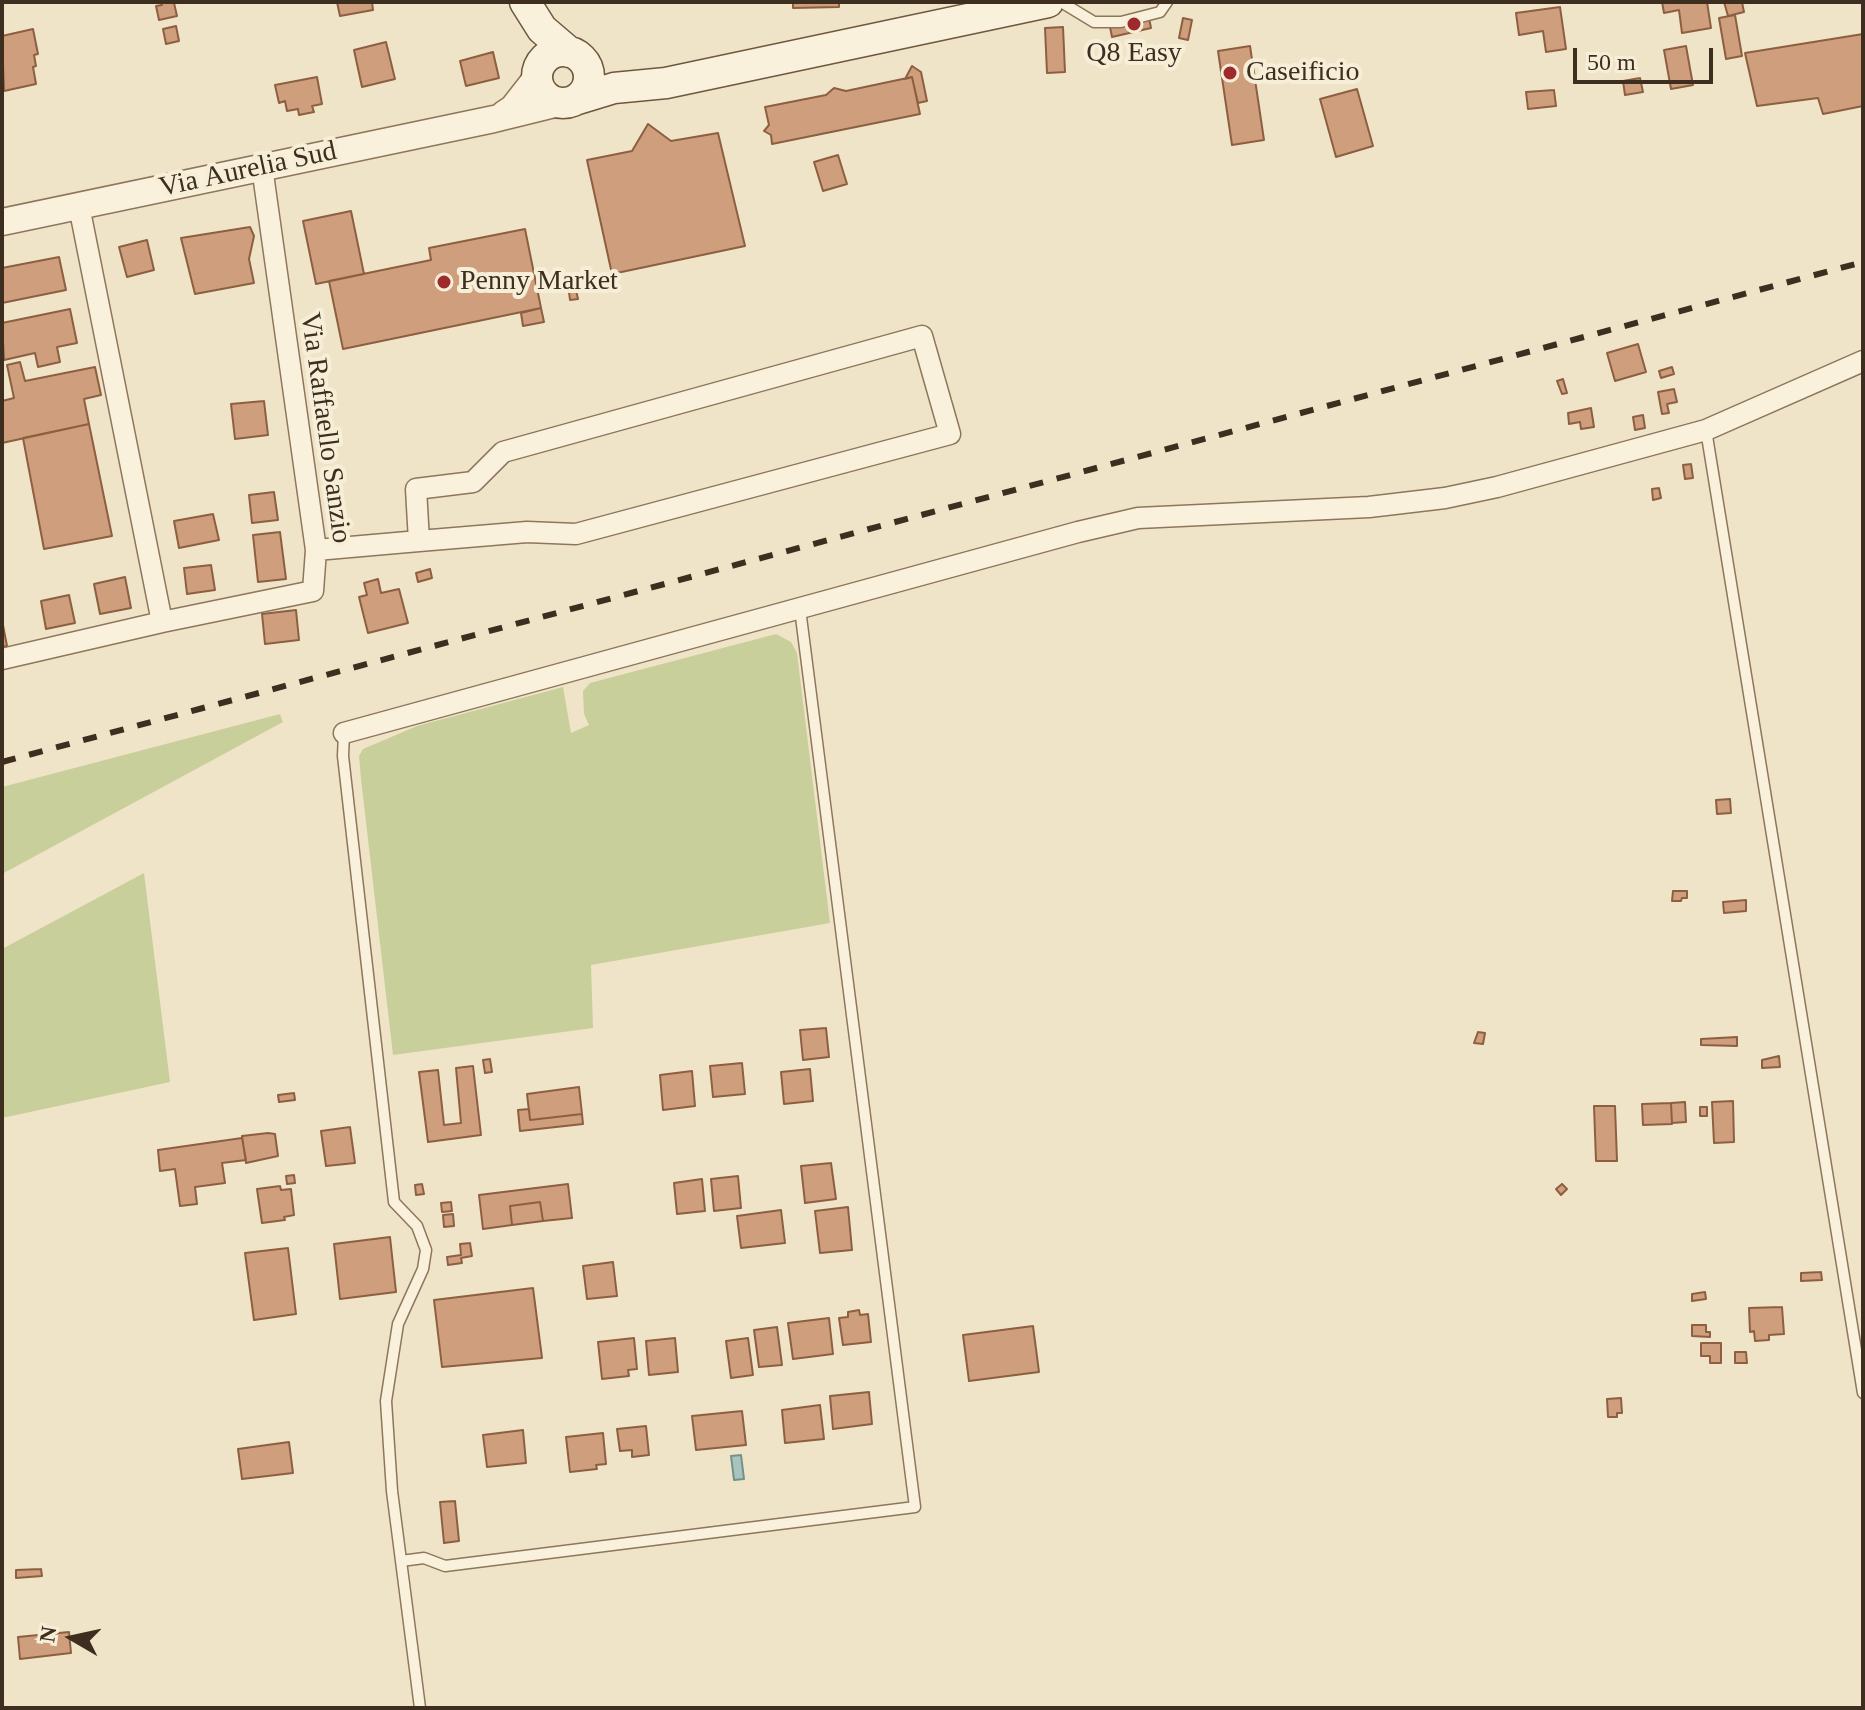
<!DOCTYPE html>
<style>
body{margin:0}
#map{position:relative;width:1865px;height:1710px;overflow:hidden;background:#f0e4c8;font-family:"Times New Roman",serif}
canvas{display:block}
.frame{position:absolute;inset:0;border:4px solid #3d2e20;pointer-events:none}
.north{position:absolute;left:32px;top:1598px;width:80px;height:80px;-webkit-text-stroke:6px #f7eed8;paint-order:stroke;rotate:279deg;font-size:22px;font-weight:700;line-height:32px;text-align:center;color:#3d2e20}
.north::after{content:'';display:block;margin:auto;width:28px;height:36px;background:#3d2e20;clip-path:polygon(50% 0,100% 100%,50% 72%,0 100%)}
.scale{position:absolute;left:1573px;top:48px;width:140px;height:36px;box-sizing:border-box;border:4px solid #3d2e20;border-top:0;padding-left:10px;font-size:24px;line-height:28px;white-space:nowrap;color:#3d2e20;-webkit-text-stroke:6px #f7eed8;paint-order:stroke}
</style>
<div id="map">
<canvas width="1865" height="1710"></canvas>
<div class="frame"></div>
<div class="north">N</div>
<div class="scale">50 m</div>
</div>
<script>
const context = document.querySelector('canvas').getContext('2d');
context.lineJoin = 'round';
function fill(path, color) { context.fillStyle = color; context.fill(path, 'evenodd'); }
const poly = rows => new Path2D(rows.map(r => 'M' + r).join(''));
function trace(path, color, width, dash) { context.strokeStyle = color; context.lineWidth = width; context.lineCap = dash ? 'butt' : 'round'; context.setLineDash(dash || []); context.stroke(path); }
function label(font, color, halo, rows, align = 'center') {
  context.font = font + ' "Times New Roman",serif'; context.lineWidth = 8; context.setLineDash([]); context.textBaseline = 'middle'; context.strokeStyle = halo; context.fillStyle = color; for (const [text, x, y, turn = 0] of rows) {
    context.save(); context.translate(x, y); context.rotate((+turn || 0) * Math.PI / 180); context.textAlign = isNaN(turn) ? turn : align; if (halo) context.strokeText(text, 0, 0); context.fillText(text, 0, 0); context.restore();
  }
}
fill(poly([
 [776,634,791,642,797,653,830,923,591,965,593,1028,393,1055,361,779,359,756,363,749,417,726,563,687,571,733,589,725,584,714,583,691,590,683],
 [280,714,283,722,2,874,2,787],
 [144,873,170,1082,2,1118,2,949]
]), '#c9cf9b');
const water = poly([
 [741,1455,744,1479,734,1480,731,1456,741,1455]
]);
fill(water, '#a9c4bc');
trace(water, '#6f938a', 2);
const building = poly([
 [161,2,180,2,174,3,177,16,159,20,156,6,162,5,161,2],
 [337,2,372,2,373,10,340,16,337,2],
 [793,2,839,2,839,7,793,8,793,2],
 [1662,2,1707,2,1711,28,1682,33,1679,10,1664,13,1662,2],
 [1724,2,1742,2,1744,12,1728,16,1724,2],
 [1560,7,1566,49,1546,52,1543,31,1519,35,1516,13,1560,7],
 [1148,13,1151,28,1112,37,1109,22,1148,13],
 [1735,15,1742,56,1726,59,1719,18,1735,15],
 [1183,18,1192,20,1188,40,1179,38,1183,18],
 [176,26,179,41,166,44,163,29,176,26],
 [1063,27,1065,72,1047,73,1045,28,1063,27],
 [33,29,38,54,34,55,36,66,33,67,36,84,4,91,2,36,33,29],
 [1863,34,1863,106,1823,114,1818,98,1757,106,1745,53,1863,34],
 [386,42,395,79,362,87,354,50,386,42],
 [1250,46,1264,140,1232,145,1218,51,1250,46],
 [1686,46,1693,85,1671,89,1664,50,1686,46],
 [493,52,499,78,466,86,460,61,493,52],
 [912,66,921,72,927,101,918,103,912,77,905,79,912,66],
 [317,77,322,104,312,106,314,112,299,115,298,109,287,111,285,101,279,103,275,85,317,77],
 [912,77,920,114,772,144,771,135,764,131,769,125,765,107,826,95,834,88,846,91,912,77],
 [1640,78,1643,92,1625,95,1623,81,1640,78],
 [1357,89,1373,146,1336,157,1320,99,1357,89],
 [1554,90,1556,106,1528,109,1526,92,1554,90],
 [648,124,671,141,718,133,745,246,612,274,587,160,632,151,648,124],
 [838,155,847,184,823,191,814,162,838,155],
 [351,211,364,274,316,284,303,221,351,211],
 [250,227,254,236,249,259,254,283,195,294,181,238,250,227],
 [525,229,541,308,343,349,329,281,431,260,429,248,525,229],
 [147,240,154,270,127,277,119,247,147,240],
 [59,257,66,290,2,303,2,268,59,257],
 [576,290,578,299,570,300,569,292,576,290],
 [541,308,544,322,523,326,521,313,541,308],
 [70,309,77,343,57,347,60,362,38,367,35,353,4,360,2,323,70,309],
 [1638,344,1646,372,1615,381,1607,353,1638,344],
 [20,362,25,381,95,367,101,395,84,399,89,424,2,443,2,401,14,398,7,365,20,362],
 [1672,367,1674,374,1661,378,1659,371,1672,367],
 [1563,379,1567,393,1562,394,1557,381,1563,379],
 [1674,389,1677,402,1667,404,1669,413,1662,414,1658,392,1674,389],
 [264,401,268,435,235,439,231,404,264,401],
 [1591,408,1594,427,1581,429,1580,422,1569,424,1568,413,1591,408],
 [1643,415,1645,428,1635,430,1633,417,1643,415],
 [89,424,112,536,44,549,23,438,89,424],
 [1691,464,1693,478,1685,479,1683,465,1691,464],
 [1659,488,1661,498,1653,500,1652,489,1659,488],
 [274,492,278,520,252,523,249,495,274,492],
 [213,514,219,540,179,548,174,521,213,514],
 [280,532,286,579,258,582,253,535,280,532],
 [211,565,215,590,187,594,184,568,211,565],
 [430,569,432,578,418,582,416,573,430,569],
 [125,577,131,608,100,614,94,584,125,577],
 [378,579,381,593,399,589,408,623,368,633,359,597,367,595,364,583,378,579],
 [69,595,75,623,46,629,41,601,69,595],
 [296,610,299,640,265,644,262,614,296,610],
 [2,620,7,646,2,647,2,620],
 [1730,799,1731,813,1717,814,1716,800,1730,799],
 [1673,891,1687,891,1687,898,1682,898,1681,901,1672,901,1673,891],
 [1746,900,1746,911,1724,913,1723,902,1746,900],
 [826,1028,829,1057,803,1060,800,1030,826,1028],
 [1478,1032,1485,1033,1483,1044,1474,1043,1478,1032],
 [1737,1037,1737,1046,1701,1045,1701,1039,1737,1037],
 [1779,1056,1780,1067,1762,1068,1762,1060,1779,1056],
 [490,1059,492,1072,485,1073,483,1060,490,1059],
 [742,1063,745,1094,713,1097,710,1066,742,1063],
 [473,1066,481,1135,428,1142,419,1072,438,1070,444,1125,461,1123,456,1068,473,1066],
 [810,1069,813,1101,784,1104,781,1072,810,1069],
 [692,1071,695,1106,663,1110,660,1075,692,1071],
 [579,1087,582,1114,530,1120,527,1094,579,1087],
 [294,1093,295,1100,279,1102,278,1095,294,1093],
 [1733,1101,1734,1142,1714,1143,1712,1102,1733,1101],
 [1685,1102,1686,1122,1672,1123,1671,1103,1685,1102],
 [1671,1103,1672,1124,1643,1125,1642,1104,1671,1103],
 [1594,1106,1615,1106,1617,1161,1596,1161,1594,1106],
 [1700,1107,1707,1107,1707,1116,1700,1116,1700,1107],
 [529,1109,530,1120,582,1114,583,1124,520,1131,518,1110,529,1109],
 [350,1127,355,1163,326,1166,321,1131,350,1127],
 [268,1133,275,1134,278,1156,246,1163,242,1136,268,1133],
 [242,1138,246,1160,222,1163,225,1183,195,1187,197,1204,180,1206,175,1169,160,1171,158,1150,242,1138],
 [831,1163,836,1199,805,1203,801,1166,831,1163],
 [294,1175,295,1183,287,1184,286,1176,294,1175],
 [738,1176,741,1208,714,1211,711,1179,738,1176],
 [702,1179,705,1211,677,1214,674,1183,702,1179],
 [422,1184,424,1194,416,1195,415,1185,422,1184],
 [568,1184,572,1218,543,1221,540,1202,510,1206,512,1225,483,1229,479,1195,568,1184],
 [1562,1184,1567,1189,1561,1195,1556,1189,1562,1184],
 [280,1186,281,1190,291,1189,294,1215,284,1217,285,1220,262,1223,257,1189,280,1186],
 [451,1202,452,1211,442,1212,441,1203,451,1202],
 [540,1202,543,1221,512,1225,510,1206,540,1202],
 [848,1207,852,1250,820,1253,815,1211,848,1207],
 [781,1210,785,1243,741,1248,737,1216,781,1210],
 [453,1214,454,1226,444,1227,443,1215,453,1214],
 [390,1237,396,1292,340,1299,334,1244,390,1237],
 [470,1243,472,1256,461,1258,462,1263,448,1265,447,1257,461,1255,460,1244,470,1243],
 [288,1248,296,1314,254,1320,245,1253,288,1248],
 [613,1262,617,1296,587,1299,583,1266,613,1262],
 [1821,1272,1822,1280,1801,1281,1801,1273,1821,1272],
 [533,1288,542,1358,442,1367,434,1300,533,1288],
 [1705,1292,1706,1299,1692,1301,1692,1294,1705,1292],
 [1782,1307,1784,1334,1769,1335,1769,1340,1755,1341,1754,1331,1750,1332,1749,1308,1782,1307],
 [859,1310,860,1315,868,1314,871,1342,843,1345,839,1318,848,1317,848,1312,859,1310],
 [829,1318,833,1354,793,1359,788,1323,829,1318],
 [1692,1325,1706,1325,1706,1332,1710,1332,1710,1337,1692,1336,1692,1325],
 [1033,1326,1039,1372,969,1381,963,1335,1033,1326],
 [777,1327,782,1365,759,1367,754,1330,777,1327],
 [634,1338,637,1369,628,1370,629,1376,602,1379,598,1342,634,1338],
 [675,1338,678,1372,649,1375,646,1341,675,1338],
 [748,1338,753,1375,731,1378,726,1341,748,1338],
 [1701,1343,1721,1343,1721,1363,1710,1363,1710,1356,1701,1356,1701,1343],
 [1735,1352,1746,1352,1747,1363,1735,1363,1735,1352],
 [869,1392,872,1424,833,1429,830,1396,869,1392],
 [1621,1398,1622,1413,1617,1413,1617,1417,1608,1417,1607,1399,1621,1398],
 [820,1405,824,1439,785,1443,782,1410,820,1405],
 [742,1411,746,1445,696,1450,692,1416,742,1411],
 [646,1426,649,1455,632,1457,632,1450,620,1451,617,1429,646,1426],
 [523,1430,526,1463,487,1467,483,1435,523,1430],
 [603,1433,606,1464,596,1465,597,1469,570,1472,566,1437,603,1433],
 [289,1442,293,1473,242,1479,238,1449,289,1442],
 [455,1501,459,1541,444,1543,440,1502,455,1501],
 [41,1569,42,1576,16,1578,16,1570,41,1569],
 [69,1632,71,1653,20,1659,18,1637,69,1632]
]);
fill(building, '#cf9f7d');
trace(building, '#8d5f41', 2);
const service = poly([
 [1061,2,1094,22,1121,22,1160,12,1167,2],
 [1706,430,1863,1393],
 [344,733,343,756,394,1202,417,1226,426,1250,423,1269,398,1324,386,1401,392,1491,420,1708],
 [401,1561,424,1558,445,1566,915,1507,800,609]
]);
const minor = poly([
 [79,206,162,622],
 [316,550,419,541,527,532,576,534,950,434,922,336,503,452,473,482,416,489,419,541],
 [2,659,162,622,313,591,316,550,262,167],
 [344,733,1078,532,1138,518,1369,507,1445,498,1497,487,1706,430,1863,361]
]);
const tertiary = poly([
 [504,114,513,108,538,76],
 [2,222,494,119,559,103]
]);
const secondary = poly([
 [525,2,542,29,569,52],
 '537 77a26 26 0 1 1 52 0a26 26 0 1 1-52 0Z',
 [578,99,614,88,666,83,718,72,1048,2]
]);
trace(service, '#8d765c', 13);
trace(minor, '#8d765c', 23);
trace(tertiary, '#8d765c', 29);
trace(secondary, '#6f573f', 33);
trace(service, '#faf1dc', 10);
trace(minor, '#faf1dc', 20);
trace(tertiary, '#faf1dc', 26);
trace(secondary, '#faf1dc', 30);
trace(poly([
 [2,762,1863,262]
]), '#3d2e20', 6, [14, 14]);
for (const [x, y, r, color] of [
 [1134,24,8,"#9e2a2b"],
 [1230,73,8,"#9e2a2b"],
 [444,282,8,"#9e2a2b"]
]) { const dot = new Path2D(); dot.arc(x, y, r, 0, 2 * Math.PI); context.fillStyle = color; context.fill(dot); trace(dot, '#f7eed8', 3); }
label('28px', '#3d2e20', '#f7eed8', [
 ["Q8 Easy",1134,54,"center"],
 ["Caseificio",1246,73],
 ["Penny Market",460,282]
], 'left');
label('28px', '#3d2e20', '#f7eed8', [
 ["Via Aurelia Sud",248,170,-12],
 ["Via Raffaello Sanzio",325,428,82]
]);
</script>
